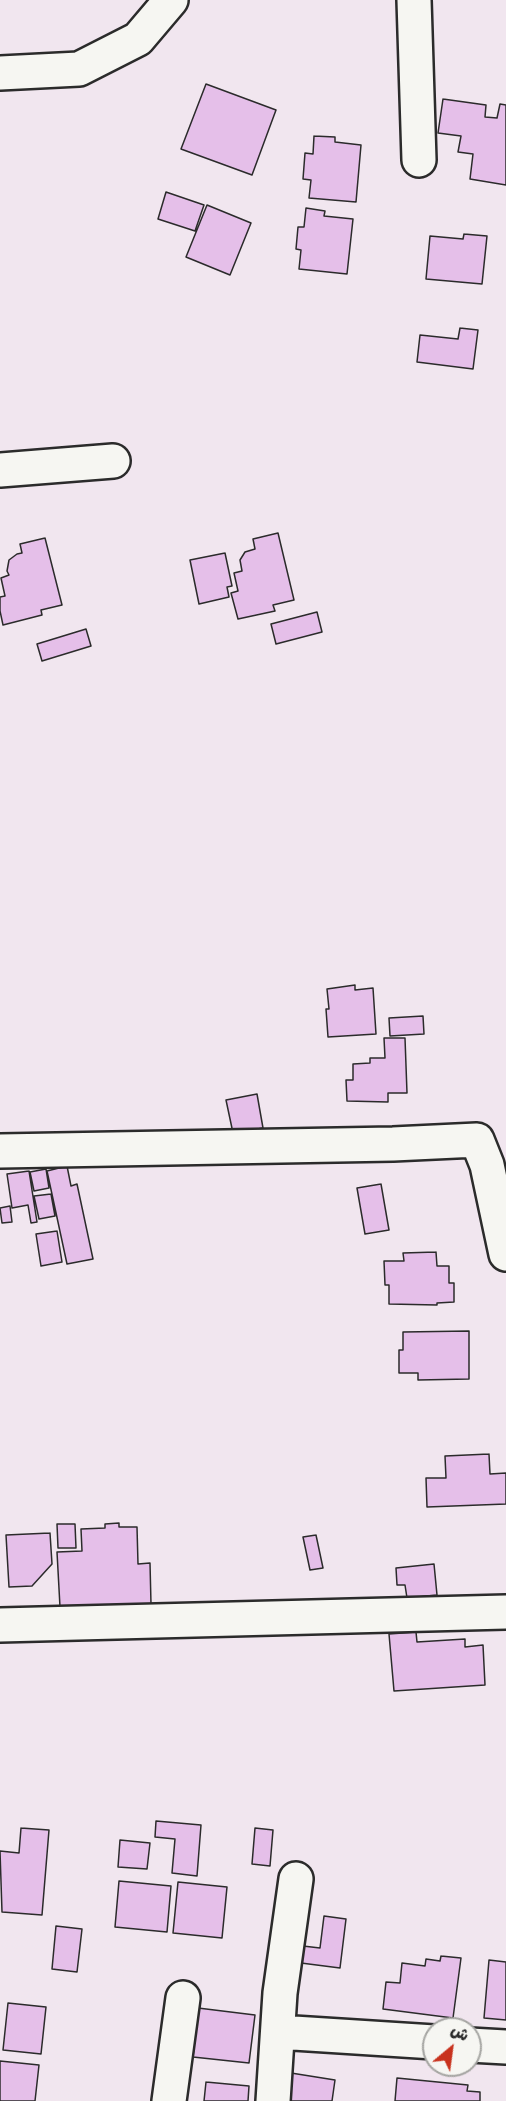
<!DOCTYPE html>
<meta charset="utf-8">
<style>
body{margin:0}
#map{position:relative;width:506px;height:2101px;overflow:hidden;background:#f1e6ef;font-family:Sriracha,"Playpen Sans Arabic",sans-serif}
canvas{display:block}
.north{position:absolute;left:422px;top:2017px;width:60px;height:60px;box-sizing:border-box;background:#f6f6f2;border:2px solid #a5a5a2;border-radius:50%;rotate:29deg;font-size:16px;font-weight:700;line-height:24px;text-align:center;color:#2b2b2b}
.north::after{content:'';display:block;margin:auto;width:21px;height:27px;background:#c8321e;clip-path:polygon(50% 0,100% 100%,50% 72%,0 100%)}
</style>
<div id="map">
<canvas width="506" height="2101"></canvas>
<div class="north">ش</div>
</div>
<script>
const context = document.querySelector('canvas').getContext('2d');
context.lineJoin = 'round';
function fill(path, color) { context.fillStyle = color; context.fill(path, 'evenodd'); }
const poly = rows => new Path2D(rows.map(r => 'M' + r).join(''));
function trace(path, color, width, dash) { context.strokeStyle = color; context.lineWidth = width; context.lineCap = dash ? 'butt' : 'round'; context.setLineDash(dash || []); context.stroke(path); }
const building = poly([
 [206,84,276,110,252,175,181,149,206,84],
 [443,99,486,105,485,117,497,118,500,104,506,105,506,185,470,179,473,154,458,152,461,136,438,133,443,99],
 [314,136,335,137,335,142,361,145,356,202,309,198,311,180,303,179,305,153,313,154,314,136],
 [166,192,204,205,195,231,158,219,166,192],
 [207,205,251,223,230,275,186,257,207,205],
 [306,208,325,211,324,216,353,219,347,274,299,269,301,250,296,249,298,227,304,227,306,208],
 [464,234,487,236,482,284,426,279,430,236,463,239,464,234],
 [460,328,478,330,473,369,417,362,420,335,458,339,460,328],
 [278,533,294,600,273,605,275,611,238,619,231,593,238,591,234,573,242,571,240,560,245,552,255,549,253,539,278,533],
 [45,538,62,605,41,610,42,615,3,625,0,611,0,597,5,596,1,578,9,575,7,571,9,560,17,554,22,553,20,544,45,538],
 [225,553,232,586,227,587,229,597,199,604,190,560,225,553],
 [317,612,322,632,276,644,271,624,317,612],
 [86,629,91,646,42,661,37,644,86,629],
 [355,985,355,990,373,988,376,1034,328,1037,326,1009,329,1009,327,989,355,985],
 [423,1016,424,1034,390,1036,389,1018,423,1016],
 [384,1038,405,1038,407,1093,388,1093,388,1102,347,1101,346,1080,353,1080,353,1064,370,1063,370,1058,385,1058,384,1038],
 [257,1094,263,1128,233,1133,226,1100,257,1094],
 [67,1166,71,1186,77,1184,93,1259,67,1264,47,1171,67,1166],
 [46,1169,49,1188,34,1191,30,1172,46,1169],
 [29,1171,37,1222,31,1223,28,1205,12,1208,7,1174,29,1171],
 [381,1184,389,1230,365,1234,357,1188,381,1184],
 [51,1194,55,1216,39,1219,34,1196,51,1194],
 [10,1206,12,1222,2,1223,0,1208,10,1206],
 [57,1231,62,1262,41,1266,36,1234,57,1231],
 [436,1252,437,1266,449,1266,449,1283,454,1283,454,1302,437,1303,437,1305,389,1304,389,1285,385,1285,384,1261,404,1261,403,1253,436,1252],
 [469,1331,469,1379,418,1380,418,1373,399,1373,399,1350,403,1350,403,1332,469,1331],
 [489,1454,490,1474,506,1473,506,1504,427,1507,426,1478,446,1478,445,1456,489,1454],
 [119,1523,119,1527,137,1527,138,1564,150,1563,151,1604,60,1607,57,1552,82,1551,81,1529,105,1528,105,1524,119,1523],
 [57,1524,75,1524,76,1548,58,1548,57,1524],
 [50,1533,52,1564,32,1586,9,1587,6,1535,50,1533],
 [316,1535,323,1568,310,1570,303,1537,316,1535],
 [434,1564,437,1595,407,1598,405,1585,397,1585,396,1568,434,1564],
 [416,1632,417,1642,465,1639,465,1647,483,1645,485,1685,394,1691,389,1634,416,1632],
 [156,1821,201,1825,197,1876,172,1873,175,1839,155,1837,156,1821],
 [21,1828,49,1830,42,1915,2,1912,0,1851,19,1853,21,1828],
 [255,1828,273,1830,270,1866,252,1864,255,1828],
 [120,1840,150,1843,147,1869,118,1867,120,1840],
 [119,1881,171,1886,167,1932,115,1927,119,1881],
 [178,1882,227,1887,222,1938,173,1933,178,1882],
 [324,1916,346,1919,340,1968,301,1963,303,1946,320,1948,324,1916],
 [56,1926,82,1929,77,1972,52,1969,56,1926],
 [441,1956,461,1958,453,2018,383,2009,386,1982,400,1983,402,1963,425,1966,426,1959,440,1961,441,1956],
 [489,1960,506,1962,506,2020,484,2018,489,1960],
 [8,2003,46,2007,41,2054,3,2050,8,2003],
 [198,2008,255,2015,249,2063,193,2057,198,2008],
 [0,2061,39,2065,35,2101,0,2101,0,2061],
 [291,2073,335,2080,332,2101,287,2101,291,2073],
 [397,2078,468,2085,467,2091,480,2092,480,2101,395,2101,397,2078],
 [206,2082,249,2086,248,2101,204,2101,206,2082]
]);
fill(building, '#e5bfe9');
trace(building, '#2b2b2b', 1.5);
const minor = poly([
 [414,0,419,160],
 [0,73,79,69,138,39,171,0],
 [0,470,113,461],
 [0,1151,393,1144,477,1140,487,1165,506,1254],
 [0,1625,506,1612],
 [278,2032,434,2042],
 [470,2045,506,2047],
 [169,2101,183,1998],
 [273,2101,280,1993,296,1879]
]);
trace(minor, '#2b2b2b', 38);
trace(minor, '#f6f6f2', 33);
</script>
